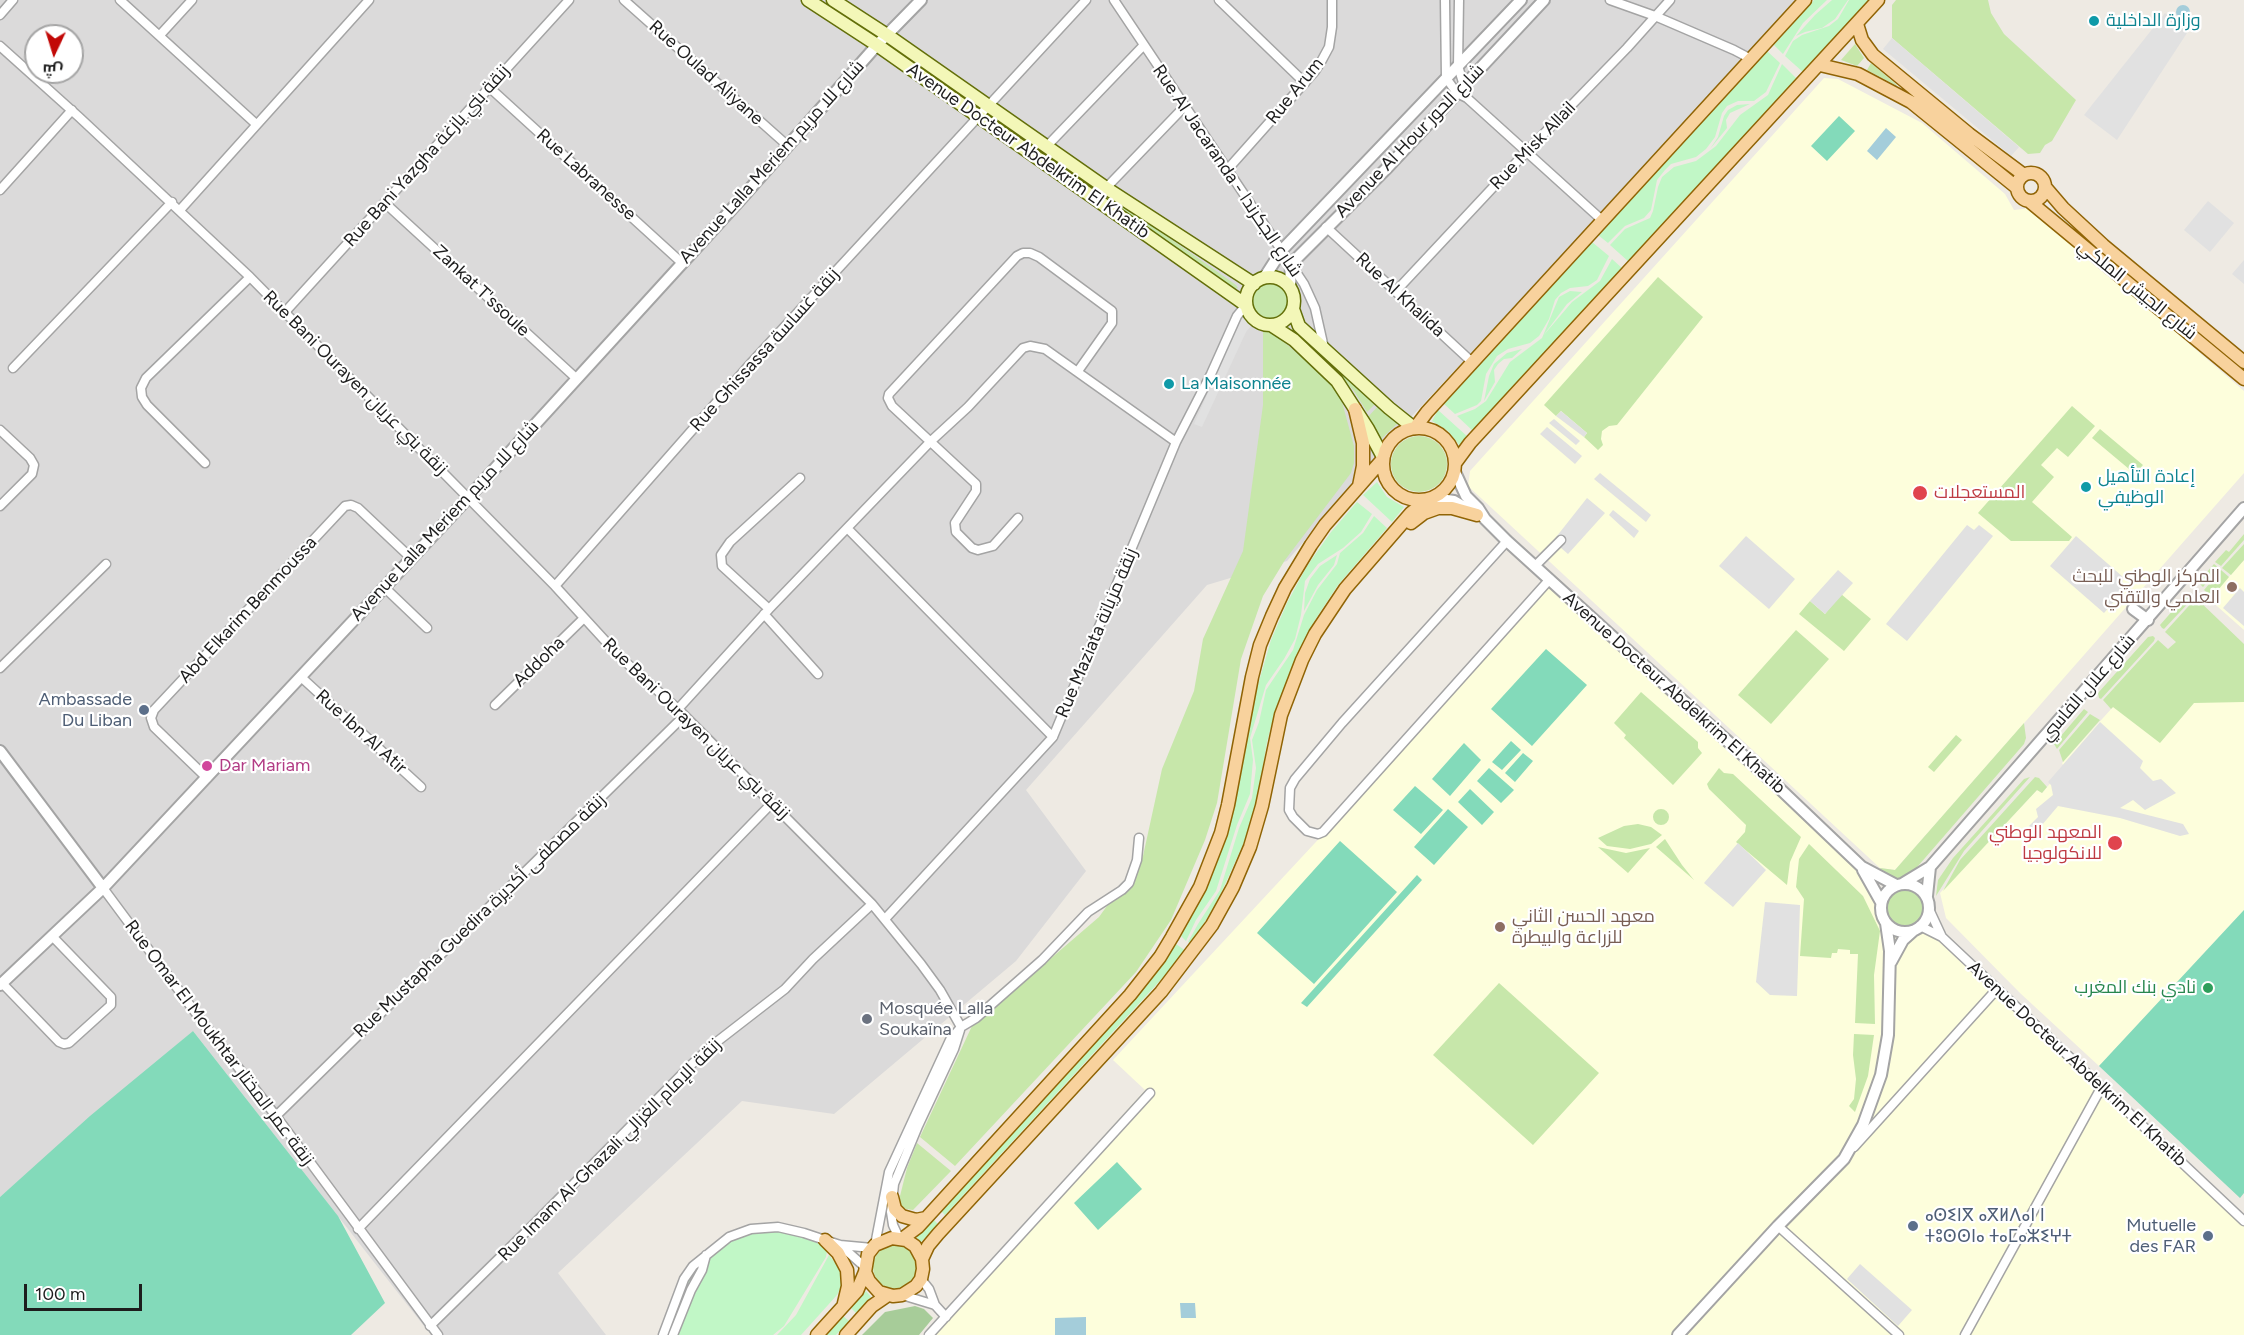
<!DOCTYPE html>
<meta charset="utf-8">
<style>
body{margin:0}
#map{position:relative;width:2244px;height:1335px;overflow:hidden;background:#eeeae3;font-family:Figtree,Cairo,sans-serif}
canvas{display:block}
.north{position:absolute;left:24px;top:24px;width:60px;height:60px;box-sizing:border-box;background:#fff;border:2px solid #a5a5a5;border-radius:50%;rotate:184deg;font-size:16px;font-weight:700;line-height:24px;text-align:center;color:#1d1d1d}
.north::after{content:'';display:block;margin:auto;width:21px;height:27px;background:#c20907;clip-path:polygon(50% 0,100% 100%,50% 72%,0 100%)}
.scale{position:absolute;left:24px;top:1284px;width:118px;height:27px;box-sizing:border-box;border:3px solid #1d1d1d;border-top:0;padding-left:8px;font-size:18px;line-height:21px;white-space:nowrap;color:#1d1d1d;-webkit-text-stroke:4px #fff;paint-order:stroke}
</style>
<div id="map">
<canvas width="2244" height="1335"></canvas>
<div class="north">ش</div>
<div class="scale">100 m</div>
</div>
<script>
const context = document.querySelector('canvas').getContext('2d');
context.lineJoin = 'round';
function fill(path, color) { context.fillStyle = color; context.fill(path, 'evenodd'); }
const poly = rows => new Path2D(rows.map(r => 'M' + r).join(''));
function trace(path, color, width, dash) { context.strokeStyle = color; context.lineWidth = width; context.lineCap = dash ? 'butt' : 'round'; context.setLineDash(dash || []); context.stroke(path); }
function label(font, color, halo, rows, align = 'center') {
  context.font = font + ' Figtree,Cairo,"Noto Sans Tifinagh",sans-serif'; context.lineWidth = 4.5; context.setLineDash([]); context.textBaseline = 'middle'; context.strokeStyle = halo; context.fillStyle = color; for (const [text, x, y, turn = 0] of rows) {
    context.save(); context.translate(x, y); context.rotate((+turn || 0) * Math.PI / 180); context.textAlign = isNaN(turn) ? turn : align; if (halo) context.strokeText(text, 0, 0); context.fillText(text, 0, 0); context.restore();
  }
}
fill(poly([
 [0,0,1799,0,1748,58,1412,416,1287,561,1207,585,1026,790,1086,871,1016,961,834,1114,742,1101,558,1273,606,1335,431,1335,193,1031,0,1197],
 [36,36,72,36,72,72,36,72]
]), '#dbdada');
fill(poly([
 [1824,78,1838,79,1922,123,2005,194,2014,210,2031,208,2244,391,2244,473,1895,870,1880,868,1468,486,1470,471],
 [2244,560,2244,630,2209,599],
 [1550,579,2244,1226,2244,1335,926,1335,948,1308,1145,1090,1113,1060,1435,714],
 [2244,644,2244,910,2099,1066,2020,993,1946,918,1940,893,2037,790,2042,793,2064,767,2062,763,2113,707]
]), '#fdfedc');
fill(poly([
 [1896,0,1988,0,1991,13,2004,34,2076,100,2052,141,2045,145,2040,153,2028,154,1892,38,1892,5],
 [1855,44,1864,58,1857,66,1841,60],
 [887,45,974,101,974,104,973,105],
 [1871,63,1897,85,1897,86,1867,70],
 [995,115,1236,285,1238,288,1234,289,992,120,991,118],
 [1658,277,1703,317,1617,425,1609,426,1602,431,1601,439,1603,445,1598,450,1584,437,1587,433,1561,411,1556,416,1544,405],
 '1252 301a18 18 0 1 1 36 0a18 18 0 1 1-36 0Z',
 [1288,327,1312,344,1376,403,1367,412,1354,391,1341,376,1286,329],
 [1271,331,1319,372,1337,392,1342,402,1354,446,1354,463,1351,473,1285,560,1263,596,1241,659,1217,803,1205,840,1171,920,1136,972,955,1166,920,1137,972,1026,1099,917,1143,856,1162,769,1194,691,1203,639,1243,551,1263,405,1263,332],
 [1379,405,1398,423,1380,440,1367,418],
 [2072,406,2095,426,2068,457,2057,448,2041,465,2054,477,2032,502,2072,537,2069,541,2011,541,1978,513],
 [2100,429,2143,465,2135,474,2092,438],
 '1391 464a28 28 0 1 1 56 0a28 28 0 1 1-56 0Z',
 [2244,534,2244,540,2221,566,2215,562,2226,550,2229,552],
 [2244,544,2244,560,2231,575,2222,568],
 [2214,564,2219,568,2203,587,2198,582],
 [2221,570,2229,577,2212,597,2204,590],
 [2189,592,2194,597,2164,629,2162,628,2160,625],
 [1841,594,1871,619,1844,651,1799,614,1810,601,1825,614],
 [2196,598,2244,644,2244,702,2194,703,2160,743,2113,707,2111,709,2103,700,2158,640,2168,649,2176,642,2165,632],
 [1796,630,1829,659,1771,724,1738,695],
 [2153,636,2155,638,2154,641,2101,699,2099,698,2098,693,2148,637],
 [1641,692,1698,742,1698,748,1702,753,1673,785,1624,738,1626,735,1614,723],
 [2084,709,2088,712,2057,749,2054,744],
 [2090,714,2100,720,2063,762,2059,750],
 [2024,723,2026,738,2024,744,1912,873,1906,878,1899,879,1891,877,1881,870,1880,868,1895,870],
 [1956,735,1962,740,1934,772,1928,767],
 [1719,768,1724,773,1733,774,1801,837,1790,862,1787,885,1736,842,1745,832,1746,825,1709,789,1707,784],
 [2030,777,1964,851,1936,896,1938,880,1953,858,2024,779],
 [2035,777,2039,778,2047,787,2042,793,2037,790,1943,891,1960,860],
 '1653 817a8 8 0 1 1 16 0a8 8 0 1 1-16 0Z',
 [1638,824,1651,827,1662,835,1651,844,1630,849,1607,846,1598,838,1624,826],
 [1665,839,1682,865,1694,880,1656,847],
 [1809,844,1863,896,1880,931,1874,975,1875,1024,1855,1023,1858,954,1850,954,1850,950,1838,949,1837,953,1832,953,1831,958,1800,956,1804,899,1796,887,1799,859],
 [1598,847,1626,853,1650,848,1628,873],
 '1886 908a19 19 0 1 1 38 0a19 19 0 1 1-38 0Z',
 [1499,983,1599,1073,1533,1145,1433,1055],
 [1854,1034,1874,1035,1868,1076,1855,1112,1849,1106,1854,1099,1856,1079,1853,1055],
 [917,1143,951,1171,913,1210,906,1209,900,1205,900,1196,907,1168],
 '873 1267a22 22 0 1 1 44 0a22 22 0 1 1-44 0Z'
]), '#c7e7aa');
fill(poly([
 [915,1306,924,1309,933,1318,919,1335,862,1335,885,1312]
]), '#a7cc99');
fill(poly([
 [1814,0,1827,0,1803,23,1783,54,1774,45],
 [1832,0,1848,0,1835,19,1822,28,1805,32,1796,36,1815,15],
 [1849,0,1869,0,1804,73,1785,56,1793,41,1802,35,1829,26,1838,19],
 [1767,51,1780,63,1766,92,1754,101,1738,101,1727,106,1722,113,1715,137,1706,149,1696,157,1671,164,1665,170,1657,180,1651,210,1644,218,1625,226,1608,243,1598,235],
 [1782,64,1798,80,1629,262,1610,245,1625,229,1650,218,1653,211,1658,187,1662,177,1674,167,1696,161,1716,146,1740,115,1768,95],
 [1750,104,1730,113,1726,120,1727,128,1710,149,1718,137,1724,116,1728,110,1737,105],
 [1592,242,1609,256,1597,280,1588,286,1570,288,1561,293,1555,300,1549,319,1539,336,1530,343,1508,349,1497,356,1486,374,1481,401,1477,405,1455,414,1444,404],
 [1612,259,1622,268,1473,431,1457,416,1475,409,1486,401,1510,362,1542,338,1559,297,1570,291,1582,292,1567,304,1543,336,1572,302,1600,281],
 [1522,349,1512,358,1504,359,1498,364,1494,370,1495,382,1484,401,1489,376,1494,364,1507,353],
 [1438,410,1468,437,1460,446,1448,431,1432,421],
 [1377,482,1387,497,1404,507,1392,522,1363,495],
 [1357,502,1372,514,1361,532,1343,548,1318,564,1305,581,1301,615,1295,639,1284,659,1266,685,1250,738,1253,760,1250,794,1237,825,1216,891,1196,920,1186,941,1181,936,1212,876,1231,820,1255,695,1271,640,1287,603,1307,566,1331,532],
 [1374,516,1387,528,1338,585,1315,620,1300,649,1276,708,1267,742,1256,806,1245,840,1217,902,1191,944,1188,942,1198,924,1220,890,1239,828,1252,798,1256,768,1252,740,1259,722,1266,690,1293,650,1304,615,1317,590,1337,564,1340,553,1363,533],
 [1337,555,1334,565,1318,585,1304,611,1305,593,1310,579,1320,566],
 [1176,944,1186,951,1179,960,945,1215,940,1210,1129,1004,1156,972],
 [933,1219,938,1224,921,1242,916,1237],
 [765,1229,797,1234,820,1244,827,1251,826,1257,784,1326,773,1335,668,1335,677,1314,682,1291,694,1269,723,1242],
 [829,1255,839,1268,842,1277,841,1287,837,1295,801,1335,777,1335,796,1315],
 [866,1291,871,1297,856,1313,851,1308],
 [843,1316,849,1321,836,1335,826,1335]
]), '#c1f7c6');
fill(poly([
 [1839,116,1855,131,1827,161,1811,146],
 [1546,649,1587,685,1532,746,1491,709],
 [1511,741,1521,750,1502,770,1492,762],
 [1464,743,1481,760,1450,796,1432,779],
 [1523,753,1533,761,1515,782,1505,773],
 [1489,768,1514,790,1501,803,1477,781],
 [1415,786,1443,810,1421,834,1393,810],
 [1470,789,1494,812,1482,825,1458,802],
 [1448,809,1468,827,1434,865,1414,847],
 [1340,841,1397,892,1314,984,1257,933],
 [1417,875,1422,880,1307,1007,1301,1003],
 [2244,910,2244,1193,2240,1198,2099,1066],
 [193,1031,338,1216,385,1303,351,1335,0,1335,0,1197,90,1116],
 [1117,1162,1142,1189,1098,1230,1074,1203]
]), '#83daba');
fill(poly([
 [2165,13,2187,33,2117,140,2084,115],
 [1892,38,2019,147,2011,156,1883,49],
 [2208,201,2234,223,2210,252,2184,230],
 [2244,260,2244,284,2232,274],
 [1242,317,1252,325,1246,332,1202,427,1194,424],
 [1561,411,1587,433,1584,437,1556,416],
 [1554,419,1580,441,1576,445,1549,423],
 [1547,427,1582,456,1575,464,1540,434],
 [1600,473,1651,515,1646,522,1594,479],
 [1587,498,1605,513,1568,554,1553,541],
 [1613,510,1639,531,1634,538,1609,515],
 [1967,525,1974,530,1979,525,1993,536,1907,641,1886,624],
 [1746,536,1795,579,1769,609,1719,566],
 [2076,536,2123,577,2122,585,2125,589,2104,613,2050,566],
 [1838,570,1853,583,1825,614,1810,601],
 [2240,588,2244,592,2244,626,2223,608],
 [2100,722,2143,761,2140,768,2153,781,2161,779,2176,793,2145,810,2133,800,2120,808,2183,824,2189,834,2180,836,2120,818,2058,806,2036,832,2029,826,2038,817,2036,809,2053,795,2051,785,2048,782],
 [1738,843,1766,870,1733,907,1704,883],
 [1765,902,1800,905,1797,996,1770,995,1756,982],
 [1860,1264,1912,1310,1898,1326,1847,1279]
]), '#e1e1e1');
fill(poly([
 '2176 12a7 7 0 1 1 14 0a7 7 0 1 1-14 0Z',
 [1886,128,1896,137,1877,160,1867,151],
 [1180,1303,1195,1303,1196,1318,1181,1318],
 [1086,1317,1086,1335,1055,1335,1055,1318]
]), '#a4cdda');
const minor = poly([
 [120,0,256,124],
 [624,0,788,146],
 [1114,0,1304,284,1315,308,1324,348],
 [1219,0,1305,83],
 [1445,0,1446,78,1457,93,1467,98,1603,221],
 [1459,0,1458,66,1465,89],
 [1610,0,1655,16,1734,50,1751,59],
 [0,15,13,0],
 [160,35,192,0],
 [0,46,79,117,250,277,555,586,620,657,678,709,872,904,921,964,940,990,961,1027],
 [490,88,682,263],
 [1047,146,1143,46],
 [1227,170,1315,71,1322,60,1329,47,1332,27,1332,0],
 [1106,188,1184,107],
 [0,190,72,110],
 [385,203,577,379],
 [180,210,369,0],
 [1326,227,1473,363],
 [1396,291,1527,151,1627,48,1670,0],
 [285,312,569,0],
 [13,368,172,202],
 [0,430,30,458,34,465,32,474,0,506],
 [205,463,147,405,142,397,141,388,146,378,250,277],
 [1018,518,993,546,978,550,972,548,956,532,955,523,976,491,976,484,892,406,888,398,889,394,1017,256,1023,253,1030,253,1039,257,1112,311,1112,323,1078,371],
 [848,529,1053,737],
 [1507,541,1342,723,1295,779,1290,788,1289,810,1293,817,1307,831,1318,834,1323,832,1550,579],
 [1535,566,1561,540],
 [555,586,752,362,1086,0],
 [384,587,427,628],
 [769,609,722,566,721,555,730,542,800,478],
 [764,614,818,674],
 [0,668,106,564],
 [301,677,421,787],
 [495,705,584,618],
 [678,709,769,609,930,442,968,407,1023,348,1030,346,1045,349,1176,442],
 [207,778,154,727,151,718,154,710,345,506,351,505,358,508,411,558],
 [103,888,195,1012,276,1116,438,1335],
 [1929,909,1942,937],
 [885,919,1053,737,1176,442,1211,374,1237,316,1246,305],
 [1920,926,1942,937,2244,1221],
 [2,983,59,1042,64,1044,69,1043,111,1005,111,997,52,936],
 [276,1116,684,716],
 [1854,1147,1997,989],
 [1778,1226,1899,1335],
 [358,1229,772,803],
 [899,1238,893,1225,891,1212,894,1184,918,1126,954,1049,960,1030],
 [840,1245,865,1267],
 [875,1245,889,1172,950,1040,961,1027,976,1018,1042,960,1088,912,1122,890,1129,883,1137,860,1139,838],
 [921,1279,929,1289,935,1305],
 [902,1295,935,1305,946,1317],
 [430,1326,536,1222,692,1064,714,1044,785,989,813,959,872,904],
 [663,1335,684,1279,693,1266,729,1237,751,1229,778,1227,804,1233,840,1245,872,1248],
 [673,1335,691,1290,702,1270,706,1255],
 [929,1335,1150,1093],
 [1965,1335,2101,1088]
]);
const tertiary = poly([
 [1264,278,1282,250,1521,0],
 [1290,287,1291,264,1388,167,1544,0],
 [1455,472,1466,496,1478,508,1485,519,1507,541,1777,786,1862,867,1896,885],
 [1432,498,1454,501,1469,510],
 [2133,609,2148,620],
 [0,751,103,888],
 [1863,870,1881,902],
 '1881 908a24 24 0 1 1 48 0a24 24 0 1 1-48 0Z',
 [1902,884,1930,867,2244,508],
 [1927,896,1930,867],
 [1891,962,1903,940,1913,931],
 [0,985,103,888,468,498,740,200,877,45,921,0],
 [1678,1335,1778,1226,1844,1159,1863,1125,1881,1075,1888,1035,1890,951,1886,923]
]);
const secondary = poly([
 [808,0,877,45,1246,305],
 [833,0,887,35,1106,188,1254,284],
 '1246 301a24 24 0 1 1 48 0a24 24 0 1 1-48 0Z',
 [1293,309,1299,326,1389,408,1414,428],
 [1271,325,1294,340,1337,381,1368,429,1383,457]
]);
const primary = poly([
 [1857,24,1862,40,1873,55,1969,134,2024,175],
 [1820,65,1858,74,1911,102,2016,187],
 '2017 187a14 14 0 1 1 28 0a14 14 0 1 1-28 0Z',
 [2045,187,2063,208,2103,245,2244,362],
 [2029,201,2244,379],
 [1355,409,1363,443,1363,466,1359,486],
 [1415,428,1427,412,1805,0],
 '1383 464a36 36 0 1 1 72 0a36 36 0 1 1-72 0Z',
 [1456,462,1470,443,1878,0],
 [1411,523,1424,513,1438,508,1452,508,1477,515],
 [892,1197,895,1209,902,1216,916,1220,926,1218],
 [902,1239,918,1227,1130,995,1160,957,1172,937,1200,887,1221,833,1228,805,1252,677,1260,645,1272,616,1285,588,1311,545,1325,525,1383,459],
 [825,1240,838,1253,847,1270,848,1286,844,1303],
 [922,1259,928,1246,938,1234,1161,992,1212,925,1233,887,1250,847,1262,806,1281,715,1302,660,1315,634,1345,589,1411,513,1429,499],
 [817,1335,857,1291,865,1272,868,1254,875,1245,892,1238,906,1240,915,1246,922,1259,923,1269,921,1279,916,1286,902,1295,893,1296,879,1292,869,1281,865,1272],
 [846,1335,872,1306,888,1295]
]);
trace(minor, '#a4a4a4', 11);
trace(tertiary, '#a4a4a4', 14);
trace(secondary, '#636f09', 15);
trace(primary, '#906405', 15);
trace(minor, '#fff', 8);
trace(tertiary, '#fff', 10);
trace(secondary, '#f3f7b8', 12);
trace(primary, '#f8d29d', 12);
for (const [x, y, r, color] of [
 [2094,21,6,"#0f9aa8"],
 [1169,384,6,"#0f9aa8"],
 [2086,487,6,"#0f9aa8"],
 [1920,493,8,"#e0444e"],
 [2232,587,6,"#8d6e63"],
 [144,710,6,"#5c6f8a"],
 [207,766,6,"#d1479c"],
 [2115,843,8,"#e0444e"],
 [1500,927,6,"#8d6e63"],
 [2208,988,6,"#2e9e5b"],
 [867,1019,6,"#6b7280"],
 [1913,1226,6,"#5c6f8a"],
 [2208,1236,6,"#5c6f8a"]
]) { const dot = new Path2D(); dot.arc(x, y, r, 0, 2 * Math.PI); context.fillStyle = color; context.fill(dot); trace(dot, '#fff', 2); }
label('18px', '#0d838f', '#fff', [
 ["وزارة الداخلية",2106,21],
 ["La Maisonnée",1181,384],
 ["إعادة التأهيل",2098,477],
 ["الوظيفي",2098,498]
], 'left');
label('18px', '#1d1d1d', '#fff', [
 ["Rue Oulad Aliyane",706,73,42],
 ["Rue Arum",1295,91,-51],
 ["Avenue Al Hour شارع الحور",1410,141,-46],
 ["Rue Misk Allail",1533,146,-46],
 ["Avenue Docteur Abdelkrim El Khatib",1028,151,35],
 ["Rue Bani Yazgha زنقة بني يازغة",427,156,-48],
 ["Avenue Lalla Meriem شارع للا مريم",772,162,-48],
 ["Rue Al Jacaranda - شارع الجكرندا",1227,171,56],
 ["Rue Labranesse",586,175,42],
 ["شارع الجيش الملكي",2137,290,39],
 ["Zankat T'ssoule",481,291,43],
 ["Rue Al Khalida",1400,295,43],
 ["Rue Ghissassa زنقة غساسة",765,350,-48],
 ["Rue Bani Ourayen زنقة بني عريان",355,383,45],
 ["Avenue Lalla Meriem شارع للا مريم",445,521,-47],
 ["Abd Elkarim Benmoussa",248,610,-47],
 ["Rue Maziata زنقة مزياتة",1097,633,-67],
 ["Addoha",539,662,-44],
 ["شارع علال الفاسي",2088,688,-49],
 ["Avenue Docteur Abdelkrim El Khatib",1674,693,42],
 ["Rue Bani Ourayen زنقة بني عريان",696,729,44],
 ["Rue Ibn Al Atir",361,732,42],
 ["Rue Mustapha Guedira زنقة مصطفى أكديرة",480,916,-44],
 ["Rue Omar El Moukhtar زنقة عمر المختار",219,1043,53],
 ["Avenue Docteur Abdelkrim El Khatib",2077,1064,43],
 ["Rue Imam Al-Ghazali زنقة الإمام الغزالي",610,1150,-45]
]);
label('18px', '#be3a42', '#fff', [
 ["المستعجلات",1934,493],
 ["المعهد الوطني",2102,833,"right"],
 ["للانكولوجيا",2102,854,"right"]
], 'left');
label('18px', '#785e54', '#fff', [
 ["المركز الوطني للبحث",2220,577],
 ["العلمي والتقني",2220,598],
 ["معهد الحسن الثاني",1512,917,"left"],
 ["للزراعة والبيطرة",1512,938,"left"]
], 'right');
label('18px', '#4e5e75', '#fff', [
 ["Ambassade",132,700],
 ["Du Liban",132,721],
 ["ⴰⵙⵉⵏⴳ ⴰⴳⵍⴷⴰⵏ ⵏ",1925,1216,"left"],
 ["ⵜⵓⵙⵙⵏⴰ ⵜⴰⵎⴰⵣⵉⵖⵜ",1925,1237,"left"],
 ["Mutuelle",2196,1226],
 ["des FAR",2196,1247]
], 'right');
label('18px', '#b23c85', '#fff', [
 ["Dar Mariam",219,766]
], 'left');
label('18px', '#27864d', '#fff', [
 ["نادي بنك المغرب",2196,988]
], 'right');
label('18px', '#5b616d', '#fff', [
 ["Mosquée Lalla",879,1009],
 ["Soukaïna",879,1030]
], 'left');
</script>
